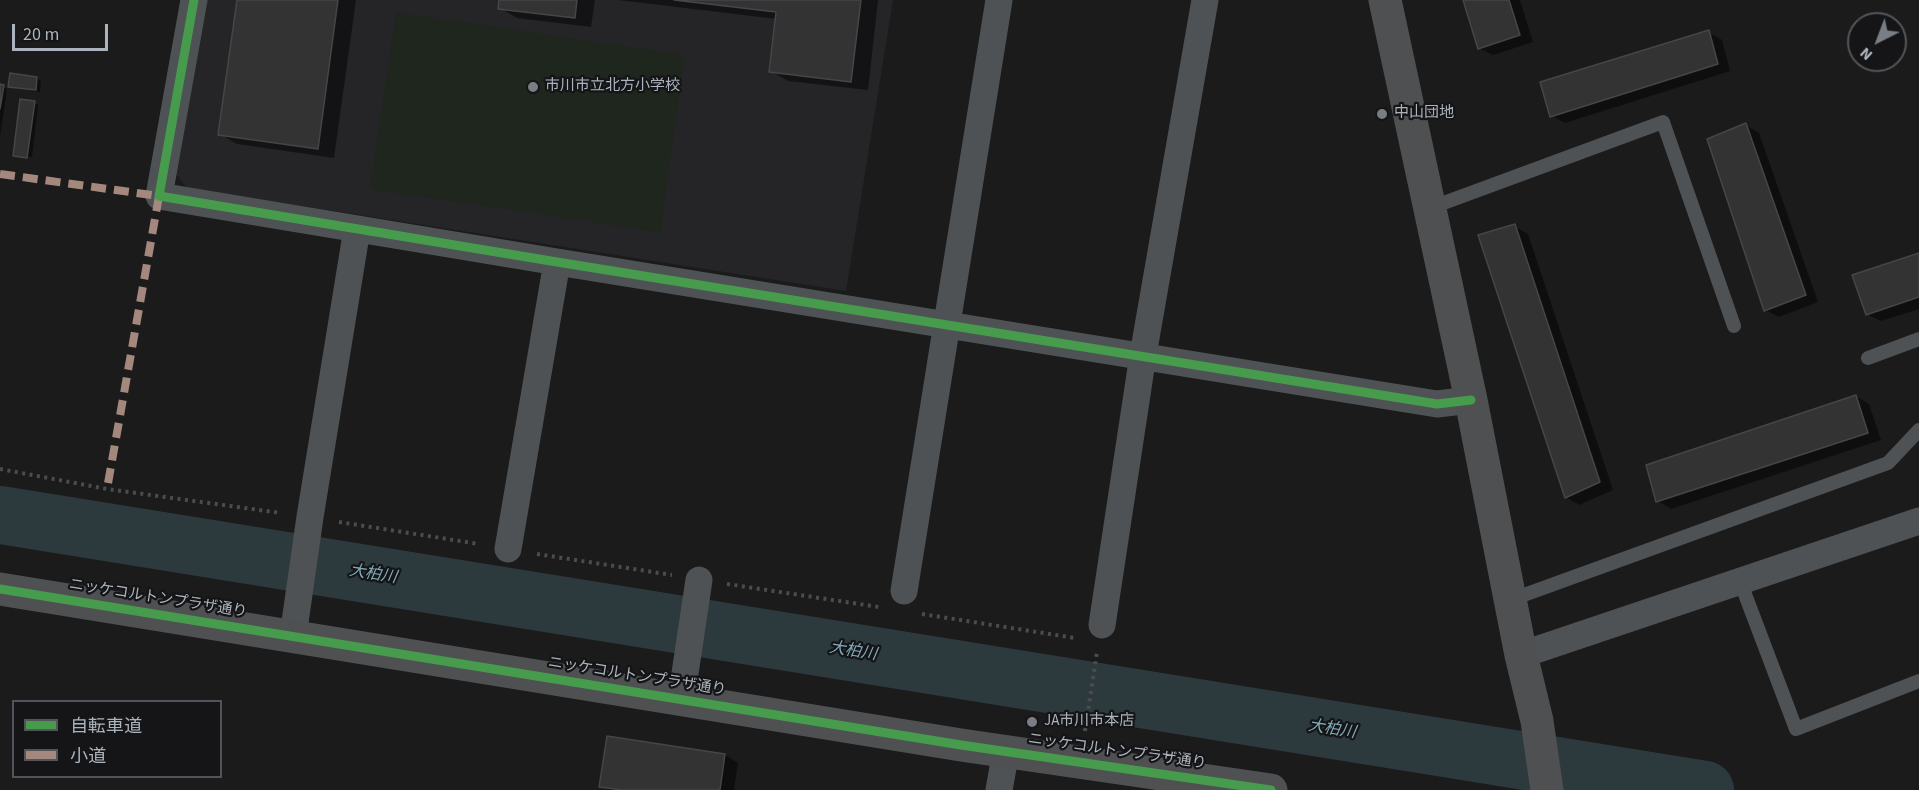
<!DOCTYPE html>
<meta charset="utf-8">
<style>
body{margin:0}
#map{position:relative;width:1919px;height:790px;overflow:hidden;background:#1b1b1b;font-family:"Source Sans 3","Noto Sans JP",sans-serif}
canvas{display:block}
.legend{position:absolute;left:12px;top:700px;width:210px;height:78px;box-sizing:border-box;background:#151517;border:2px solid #515559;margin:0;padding:8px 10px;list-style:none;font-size:18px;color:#abb4bd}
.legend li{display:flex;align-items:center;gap:12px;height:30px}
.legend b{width:30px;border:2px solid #515559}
.north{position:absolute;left:1847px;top:12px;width:60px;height:60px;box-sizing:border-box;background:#151517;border:2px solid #515559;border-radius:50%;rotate:222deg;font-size:16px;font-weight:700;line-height:24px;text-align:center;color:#abb4bd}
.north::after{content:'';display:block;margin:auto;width:21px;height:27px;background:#797e84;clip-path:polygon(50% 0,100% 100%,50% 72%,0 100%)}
.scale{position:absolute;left:12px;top:24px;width:96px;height:27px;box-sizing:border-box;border:3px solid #abb4bd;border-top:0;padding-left:8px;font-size:18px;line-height:21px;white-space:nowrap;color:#abb4bd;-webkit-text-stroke:4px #151517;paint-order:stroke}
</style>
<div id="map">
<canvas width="1919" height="790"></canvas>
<ul class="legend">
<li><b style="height:8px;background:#469c4c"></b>自転車道</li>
<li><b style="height:8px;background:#a5887d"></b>小道</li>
</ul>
<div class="north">N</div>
<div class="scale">20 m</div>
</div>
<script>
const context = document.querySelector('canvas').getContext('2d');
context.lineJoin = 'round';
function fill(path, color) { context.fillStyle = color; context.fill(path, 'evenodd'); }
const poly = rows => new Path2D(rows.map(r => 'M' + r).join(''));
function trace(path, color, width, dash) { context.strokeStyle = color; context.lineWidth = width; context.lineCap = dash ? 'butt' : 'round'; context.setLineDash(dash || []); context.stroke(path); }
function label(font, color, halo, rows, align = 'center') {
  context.font = font + ' "Source Sans 3","Noto Sans JP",sans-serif'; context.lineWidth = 4.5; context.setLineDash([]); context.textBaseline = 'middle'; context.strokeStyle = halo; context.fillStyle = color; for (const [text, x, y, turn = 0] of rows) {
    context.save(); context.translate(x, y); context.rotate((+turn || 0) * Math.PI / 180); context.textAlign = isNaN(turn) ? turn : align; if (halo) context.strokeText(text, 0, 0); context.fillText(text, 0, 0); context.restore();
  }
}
fill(poly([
 [201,0,893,0,846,291,187,188,175,173]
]), '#252528');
fill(poly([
 [396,12,685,55,660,232,370,189]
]), '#1f261e');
fill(poly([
 [239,0,356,0,334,158,237,144,220,134],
 [501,0,595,0,591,27,517,18,500,8],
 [618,0,878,0,868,90,788,81,771,71,777,19],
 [1464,0,1520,0,1533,42,1493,55,1479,48],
 [1708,32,1722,40,1730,71,1565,123,1552,116],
 [37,78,41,81,40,92,14,88,10,86],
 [0,86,7,89,0,137],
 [34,103,38,105,32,157,17,155],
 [1745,125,1759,133,1818,302,1779,317,1765,310],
 [1514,226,1528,234,1613,490,1579,505,1566,497],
 [1919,255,1919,309,1881,321,1867,314],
 [1856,396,1869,404,1881,440,1671,509,1658,501],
 [608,737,725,755,738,763,734,790,608,790,601,786]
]), '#0007');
trace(poly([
 [0,515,1705,790]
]), '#2c3a3e', 58);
const building = poly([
 [237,0,338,0,318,149,218,135,237,0],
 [499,0,577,0,575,18,498,9,499,0],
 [674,0,861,0,851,82,769,72,776,12,674,0],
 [1463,0,1509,0,1520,35,1478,49,1463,0],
 [1709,30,1718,64,1550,117,1540,82,1709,30],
 [10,73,37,77,36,90,8,87,10,73],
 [0,84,4,85,0,109,0,84],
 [20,99,35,101,27,158,13,156,20,99],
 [1746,123,1806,295,1764,311,1707,139,1746,123],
 [1515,224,1600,482,1565,498,1478,235,1515,224],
 [1919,253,1919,297,1866,315,1852,275,1919,253],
 [1856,395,1868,433,1656,502,1646,465,1856,395],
 [607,736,725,754,720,790,622,790,599,787,607,736]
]);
fill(building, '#333');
trace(building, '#444647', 1.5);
trace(poly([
 [0,469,107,489,281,513],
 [339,522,479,544],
 [537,554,672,575],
 [727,584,879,607],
 [922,614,1075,638],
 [1085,731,1097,652]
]), '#4b4c4f', 4, [3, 4.5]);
trace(poly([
 [1430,208,1663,122,1734,326],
 [1868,358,1919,339],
 [1740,581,1796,729,1919,681],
 [1510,600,1888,463,1919,430]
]), '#4f5254', 14);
trace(poly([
 [194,0,159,196,557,262,1437,404,1471,400],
 [508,549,557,262],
 [904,591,999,0],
 [1102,625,1143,355,1205,0],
 [293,636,310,517,357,229],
 [1521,655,1919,521],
 [681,700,699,580],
 [999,790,1006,751]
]), '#4f5254', 27);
trace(poly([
 [1385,0,1471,400,1521,655,1537,721,1547,790],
 [0,589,961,745,1271,790]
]), '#4e5052', 33);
trace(poly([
 [0,174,159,196,107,489]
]), '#a5887d', 8, [15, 8]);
trace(poly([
 [194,0,159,196,557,262,1437,404,1471,400],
 [0,589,961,745,1271,790]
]), '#469c4c', 9);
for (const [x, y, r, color] of [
 [533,87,6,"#797e84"],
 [1382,114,6,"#797e84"],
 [1032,722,6,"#797e84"]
]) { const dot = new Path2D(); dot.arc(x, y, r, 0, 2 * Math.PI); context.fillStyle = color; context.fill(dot); trace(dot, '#151517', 2); }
label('15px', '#abb4bd', '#151517', [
 ["市川市立北方小学校",545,87],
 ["中山団地",1394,114],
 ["JA市川市本店",1044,722]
], 'left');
label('15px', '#abb4bd', '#151517', [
 ["ニッケコルトンプラザ通り",158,599,9],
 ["ニッケコルトンプラザ通り",637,677,9],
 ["ニッケコルトンプラザ通り",1117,752,8]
]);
label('italic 16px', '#81abb9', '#151517', [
 ["大柏川",373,575,9],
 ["大柏川",853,652,9],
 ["大柏川",1332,730,9]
]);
</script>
